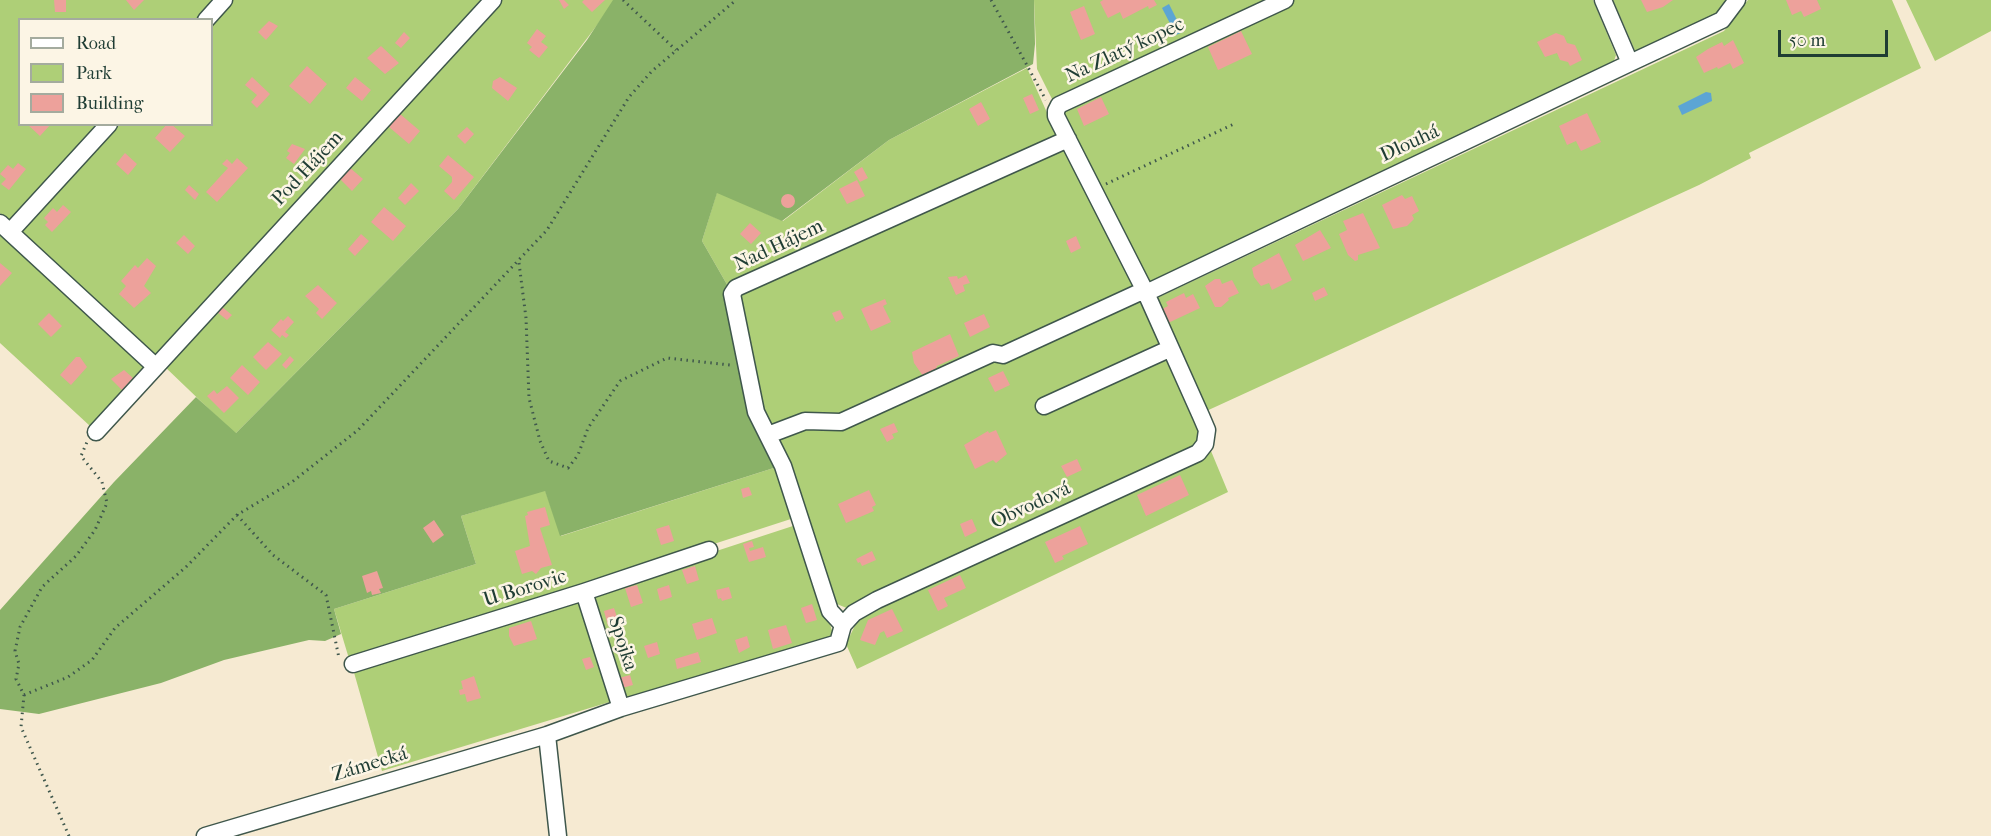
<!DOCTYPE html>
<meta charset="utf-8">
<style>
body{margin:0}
#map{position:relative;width:1991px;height:836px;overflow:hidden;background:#f6ead2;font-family:"IM FELL French Canon",serif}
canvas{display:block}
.legend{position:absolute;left:18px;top:18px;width:195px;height:108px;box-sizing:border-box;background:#fcf5e5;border:2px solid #a4ab9e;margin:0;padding:8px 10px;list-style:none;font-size:18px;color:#1f3d34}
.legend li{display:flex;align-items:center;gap:12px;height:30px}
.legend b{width:30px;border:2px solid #a4ab9e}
.scale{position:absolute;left:1778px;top:30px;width:110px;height:27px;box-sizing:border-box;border:3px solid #1f3d34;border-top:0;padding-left:8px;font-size:18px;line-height:21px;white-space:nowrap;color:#1f3d34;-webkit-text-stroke:4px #fcf5e5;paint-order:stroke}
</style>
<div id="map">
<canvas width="1991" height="836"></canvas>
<ul class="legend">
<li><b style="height:8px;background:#fff"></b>Road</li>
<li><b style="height:16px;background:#aecf77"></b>Park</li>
<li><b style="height:16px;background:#eda19b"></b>Building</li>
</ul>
<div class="scale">50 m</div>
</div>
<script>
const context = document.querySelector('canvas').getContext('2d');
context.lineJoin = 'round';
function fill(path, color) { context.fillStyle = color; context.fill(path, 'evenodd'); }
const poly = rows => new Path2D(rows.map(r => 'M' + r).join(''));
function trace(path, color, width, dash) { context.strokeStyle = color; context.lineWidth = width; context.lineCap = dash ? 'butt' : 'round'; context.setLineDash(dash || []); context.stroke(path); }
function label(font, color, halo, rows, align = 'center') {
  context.font = font + ' "IM FELL French Canon",serif'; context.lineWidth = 5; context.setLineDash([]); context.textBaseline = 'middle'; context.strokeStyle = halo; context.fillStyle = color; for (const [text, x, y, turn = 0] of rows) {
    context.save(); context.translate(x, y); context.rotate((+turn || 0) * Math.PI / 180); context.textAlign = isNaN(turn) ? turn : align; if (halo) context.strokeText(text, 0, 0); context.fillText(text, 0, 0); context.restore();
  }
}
fill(poly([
 [0,0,214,0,196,19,20,20,20,124,99,125,9,222,0,213],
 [233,0,484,0,155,355,19,231,117,125,212,124,212,23],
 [502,0,616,0,458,209,235,434,164,366],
 [1034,0,1275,0,1054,103,1037,69],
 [1294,0,1593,0,1616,55,1613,64,1150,282,1059,109],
 [1613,0,1726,0,1713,17,1636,53],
 [1748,0,1892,0,1921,68,1749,153,1751,158,1699,185,1202,413,1157,298,1724,31],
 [1906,0,1991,0,1991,31,1935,61],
 [1027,68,1057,135,729,288,702,241,717,192,783,221,889,140],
 [1059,147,1068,151,1161,346,1039,403,1046,415,1063,399,1166,355,1201,433,1195,449,849,609,832,602,760,409,735,293],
 [0,232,146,366,90,426,0,343],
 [1211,451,1228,492,857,669,846,644,860,615],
 [780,466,797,517,350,662,334,609,476,564,461,516,545,490,561,536],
 [799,524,834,637,644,695,623,698,588,593],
 [579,597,613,701,382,771,353,669]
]), '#aecf77');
fill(poly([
 [613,0,1034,0,1035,44,1033,64,889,140,782,221,717,193,702,241,729,288,780,466,560,536,545,491,461,516,476,564,334,609,341,634,325,641,309,640,224,660,161,683,39,714,0,709,0,610,114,482,196,397,236,433,458,209,587,40]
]), '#8ab268');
fill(poly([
 [1169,4,1183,32,1176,35,1162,8],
 [1706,92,1711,93,1712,101,1682,115,1678,106]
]), '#5ca5d4');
fill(poly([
 [54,0,66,0,66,12,55,12],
 [126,0,144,0,134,10],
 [559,0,564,0,569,5,564,9],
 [584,0,605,0,592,12,582,2],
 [1103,0,1154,0,1157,5,1149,9,1148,6,1123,19,1120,12,1108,18,1100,2],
 [1641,0,1673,0,1663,7,1647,12],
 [1786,0,1817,0,1821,9,1804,17,1801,11,1792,15],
 [1084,6,1095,34,1081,40,1070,12],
 [269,21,278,26,266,40,258,32],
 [537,29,546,36,541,42,548,47,539,58,529,50,532,47,527,43],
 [1241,31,1252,54,1218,70,1208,47],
 [404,32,410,38,401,48,395,43],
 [1556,33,1564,36,1567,43,1575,45,1582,60,1570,66,1568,62,1560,60,1557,53,1545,57,1537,42],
 [1733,40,1744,63,1733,69,1730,63,1718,69,1717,67,1704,73,1696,57,1708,49,1722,42,1724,46],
 [381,46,399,63,385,74,367,58],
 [307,66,327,84,310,104,289,86],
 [252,77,270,94,257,108,251,102,257,95,245,85],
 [355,77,371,90,362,101,346,88],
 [500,77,517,88,508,101,492,88,493,81],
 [1032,94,1039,110,1030,114,1023,98],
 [1101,97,1109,114,1084,126,1077,109],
 [981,102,990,119,978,126,969,109],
 [1587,113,1601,142,1581,151,1576,141,1567,145,1559,126],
 [400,114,420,131,409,144,389,127],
 [27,124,51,124,40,136],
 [167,124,171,124,185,136,170,152,155,138],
 [467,127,474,134,465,144,457,136],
 [292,144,305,149,294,164,286,158,290,153,287,151],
 [125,153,137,164,128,175,116,164],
 [448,155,474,177,454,200,444,191,452,182,452,177,439,166],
 [237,158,248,168,217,202,206,192,228,168,222,164,227,159,232,164],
 [18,163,26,169,9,190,1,184,6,179,0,174,8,165,13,169],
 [349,167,363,179,352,191,339,178],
 [862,167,868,178,860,182,854,172],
 [857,180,865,196,847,204,839,189],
 [411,183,419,191,405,205,398,198],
 [189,185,199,194,195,200,185,190],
 '781 201a7 7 0 1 1 14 0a7 7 0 1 1-14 0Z',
 [1402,195,1405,199,1412,196,1419,211,1412,215,1414,219,1407,226,1393,229,1382,205],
 [63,205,71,212,52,232,45,225,48,222,44,218,53,208,57,212],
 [384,207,406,226,393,241,371,222],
 [1363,213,1380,248,1358,255,1358,260,1355,261,1348,255,1339,234,1347,230,1343,221],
 [750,223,761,233,751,244,740,234],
 [1320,230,1331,248,1303,261,1295,245],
 [361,234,369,241,355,256,348,249],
 [184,235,195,246,188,254,176,243],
 [1076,236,1081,248,1071,253,1066,241],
 [1279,253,1292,280,1272,290,1269,283,1261,286,1254,277,1252,268],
 [147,258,156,266,144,286,151,293,134,308,119,294,126,286,121,281,135,265,138,268],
 [0,263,12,273,0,286],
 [966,275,970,283,963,285,965,291,956,295,948,277,957,276,958,279],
 [1215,279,1220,279,1222,284,1232,280,1239,293,1228,298,1229,300,1221,307,1215,307,1205,286],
 [318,285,337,303,322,319,316,313,319,309,305,296],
 [1324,287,1328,295,1315,301,1312,293],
 [1184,293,1186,298,1193,294,1200,308,1168,323,1162,309,1168,306,1166,302],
 [885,299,887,304,883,306,891,322,871,331,861,309],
 [222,307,232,315,227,320,217,312],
 [840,310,844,318,836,322,832,313],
 [49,313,62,326,51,337,38,324],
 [984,314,990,327,970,337,964,323],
 [288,316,294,322,285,332,289,335,286,338,282,335,280,338,271,330,281,319,283,321],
 [950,334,959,356,937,366,935,372,923,376,914,363,912,352],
 [268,342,282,354,266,370,253,357],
 [290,356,294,360,286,369,282,365],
 [76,357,80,357,87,367,71,385,60,375],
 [242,365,260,382,248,395,230,378],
 [124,370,133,378,122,390,111,379],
 [1003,371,1010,385,995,392,988,378],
 [227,386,239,398,224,413,207,396,214,390,217,394],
 [894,423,898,432,892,434,894,438,887,442,880,429],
 [996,430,1007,454,996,463,993,460,975,469,964,445,988,431,989,433],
 [1077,459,1082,470,1067,477,1061,466],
 [1180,475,1189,495,1146,516,1137,495],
 [749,487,752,495,743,498,741,489],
 [869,490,876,505,872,507,874,511,846,523,838,504],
 [545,507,550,525,540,528,552,565,541,568,536,574,532,571,522,574,515,551,530,546,525,516,528,515,527,512],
 [972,519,977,531,965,537,960,524],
 [434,520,444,535,433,543,423,528],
 [669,525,674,541,661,545,656,529],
 [1080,526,1088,544,1062,556,1064,559,1055,563,1045,542],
 [752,541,754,547,749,548,750,551,763,547,766,557,749,562,743,544],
 [872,551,876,560,862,566,860,562,858,563,856,559],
 [695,566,699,580,687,584,682,570],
 [377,571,383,588,379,589,381,593,372,595,371,591,367,593,362,576],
 [960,575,966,588,944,598,948,606,938,611,928,590],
 [637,585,643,603,631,607,625,588],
 [669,585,672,597,660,601,657,589],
 [729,587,732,598,722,601,721,598,718,599,716,590],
 [812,604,817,620,806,623,801,608],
 [614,608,619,623,608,626,604,611],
 [892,609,903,631,887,638,884,631,880,633,875,645,860,640,868,620],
 [712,618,717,633,697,640,692,624],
 [531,621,537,639,514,646,509,636,509,628],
 [786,625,792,643,773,649,768,630],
 [747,636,750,647,739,653,735,640],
 [657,642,660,654,648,658,644,646],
 [698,652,701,662,677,669,675,659],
 [590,657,594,667,586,670,582,659],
 [630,675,633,685,622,688,619,678],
 [474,676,481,698,467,702,465,694,460,695,459,690,463,689,461,681]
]), '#eda19b');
const minor = poly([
 [206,20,224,0],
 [1630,63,1722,20,1737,0],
 [0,223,155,366],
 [10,232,109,124],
 [1044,406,1169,349],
 [96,432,493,0],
 [768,435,805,421,841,422,993,353,1003,355,1138,293,1146,293,1630,63,1603,0],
 [584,592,621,708],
 [843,625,830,611,783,466,756,412,732,294,736,288,1068,139],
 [353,664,584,592,709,550],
 [547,735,558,836],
 [205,836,547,735,621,708,838,643,843,625,854,613,877,600,1198,453,1205,444,1207,430,1201,416,1146,293,1056,116,1056,111,1059,105,1285,0]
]);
trace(minor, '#3f574c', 19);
trace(poly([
 [623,0,676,50],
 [991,0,1046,100],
 [1106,184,1236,123],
 [519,263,526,318,529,398,540,441,549,461,568,468,578,455,588,428,620,381,667,358,730,365],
 [237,515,273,555,326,595,339,658],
 [24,695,68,677,92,660,115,628,186,567,237,515,292,482,358,430,547,230,629,97,652,71,736,0],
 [69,836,21,727,24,695,16,679,19,664,15,651,20,627,42,587,76,556,95,530,107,503,102,482,81,456,87,442]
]), '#3f574c', 3, [1.5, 4.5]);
trace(minor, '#fff', 16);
label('20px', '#1f3d34', '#fcf5e5', [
 ["Na Zlatý kopec",1125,51,-25],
 ["Dlouhá",1410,144,-25],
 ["Pod Hájem",308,169,-47],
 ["Nad Hájem",779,246,-25],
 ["Obvodová",1031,506,-25],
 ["U Borovic",525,589,-17],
 ["Spojka",622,644,72],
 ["Zámecká",370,765,-17]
]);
</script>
